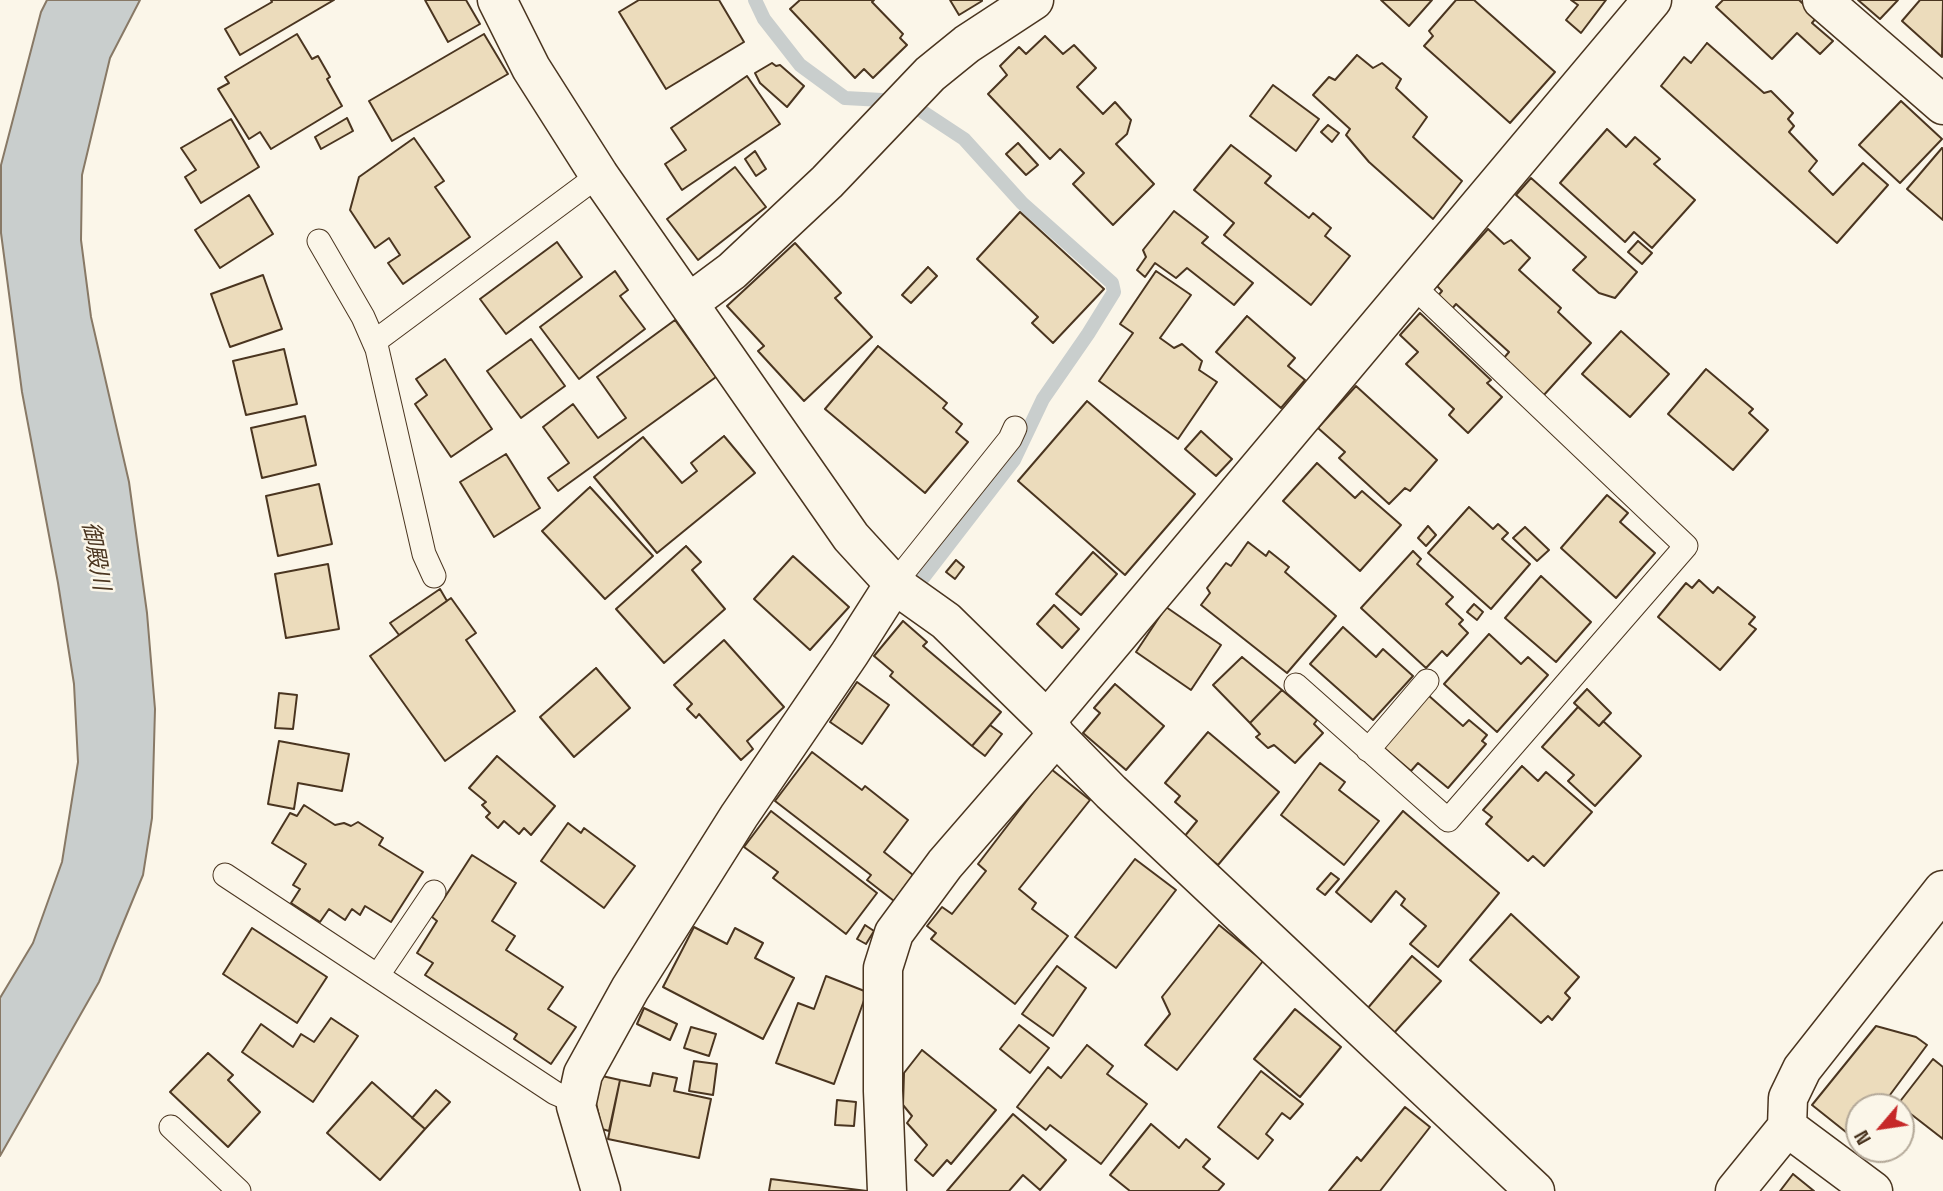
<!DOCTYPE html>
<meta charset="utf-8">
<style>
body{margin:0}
#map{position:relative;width:1943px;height:1191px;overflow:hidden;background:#fbf6e9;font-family:"Space Grotesk",sans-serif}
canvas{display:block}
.north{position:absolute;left:1845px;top:1093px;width:70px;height:70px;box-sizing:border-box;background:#fbf6e9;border:2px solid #b4a999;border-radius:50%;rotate:241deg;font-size:19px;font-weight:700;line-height:28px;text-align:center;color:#4a3520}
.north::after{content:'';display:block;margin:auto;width:24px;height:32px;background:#c62828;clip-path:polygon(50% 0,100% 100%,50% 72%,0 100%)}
</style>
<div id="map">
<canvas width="1943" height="1191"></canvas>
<div class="north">N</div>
</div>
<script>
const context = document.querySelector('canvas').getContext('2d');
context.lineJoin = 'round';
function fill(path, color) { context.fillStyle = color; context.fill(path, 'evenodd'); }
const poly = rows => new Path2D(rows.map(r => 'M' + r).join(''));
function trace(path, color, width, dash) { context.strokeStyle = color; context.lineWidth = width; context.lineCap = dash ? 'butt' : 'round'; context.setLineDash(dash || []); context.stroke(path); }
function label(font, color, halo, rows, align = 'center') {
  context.font = font + ' "Space Grotesk","Noto Sans JP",sans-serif'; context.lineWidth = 5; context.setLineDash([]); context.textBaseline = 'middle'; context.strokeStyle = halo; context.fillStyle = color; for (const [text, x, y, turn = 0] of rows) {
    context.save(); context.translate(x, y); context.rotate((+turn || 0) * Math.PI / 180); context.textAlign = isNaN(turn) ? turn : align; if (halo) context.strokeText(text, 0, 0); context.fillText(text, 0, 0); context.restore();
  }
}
const water = poly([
 [47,0,140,0,110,58,82,175,81,240,91,317,129,482,147,613,155,709,152,818,143,875,99,982,0,1156,0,998,33,943,62,862,78,762,74,684,58,583,22,392,1,233,1,165,41,12,47,0]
]);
fill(water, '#c9cecd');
trace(water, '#887966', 2);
trace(poly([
 [755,0,764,19,800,65,845,98,882,100,920,110,964,139,1022,203,1112,283,1114,292,1088,334,1043,399,1014,460,923,578]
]), '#c9cecd', 14);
const building = poly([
 [271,0,334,0,240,55,225,29,272,2,271,0],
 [425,0,466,0,480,24,448,42,425,0],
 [639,0,719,0,744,42,666,89,619,12,639,0],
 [800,0,874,0,872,2,903,34,900,38,907,45,873,78,864,69,855,78,790,9,800,0],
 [950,0,982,0,982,1,959,15,950,0],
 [1381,0,1432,0,1409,26,1381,0],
 [1456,0,1474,0,1555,72,1510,123,1424,46,1433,36,1429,31,1456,0],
 [1571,0,1606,0,1581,33,1566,20,1578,5,1571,0],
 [1723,0,1799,0,1817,17,1812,23,1833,41,1820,54,1797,33,1772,59,1716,7,1723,0],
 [1858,0,1898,0,1880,19,1858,0],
 [1920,0,1943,0,1942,57,1902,21,1920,0],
 [297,34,312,59,318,56,330,77,327,79,342,106,271,149,260,132,249,139,218,89,229,83,225,77,297,34],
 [484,34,508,74,392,141,369,101,484,34],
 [1045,36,1063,54,1074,45,1096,68,1077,87,1103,114,1115,102,1131,120,1127,134,1116,144,1154,184,1113,225,1073,184,1084,173,1060,149,1050,159,988,94,1007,75,1000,66,1019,47,1026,54,1045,36],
 [1707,43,1764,93,1771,91,1793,113,1788,119,1794,126,1789,132,1817,161,1809,171,1833,195,1863,163,1888,185,1837,243,1661,86,1684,57,1691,63,1707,43],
 [1357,55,1373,68,1382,63,1401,79,1396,88,1427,117,1413,137,1462,181,1433,219,1369,162,1346,135,1350,129,1313,95,1329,77,1335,80,1357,55],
 [772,63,776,66,780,65,804,86,787,107,760,83,755,73,772,63],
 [747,76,780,124,682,190,665,164,686,150,671,128,747,76],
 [1273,85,1319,119,1296,151,1250,116,1273,85],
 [1901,101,1942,139,1900,183,1859,145,1901,101],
 [347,118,353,131,321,149,315,137,347,118],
 [231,119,259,167,201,203,185,177,196,170,181,148,231,119],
 [1328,125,1339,133,1332,142,1321,132,1328,125],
 [1607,129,1626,147,1635,137,1660,159,1654,164,1695,200,1652,248,1634,232,1625,242,1560,183,1607,129],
 [414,138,444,181,435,187,470,237,403,284,388,263,400,255,389,238,375,248,350,210,359,177,414,138],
 [1018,143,1038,165,1026,175,1006,154,1018,143],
 [1231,145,1271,176,1265,183,1309,218,1313,213,1331,228,1325,236,1350,256,1311,305,1224,235,1234,223,1194,190,1231,145],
 [1942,148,1943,149,1943,220,1907,189,1942,148],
 [755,151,766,169,756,176,745,159,755,151],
 [735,167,766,207,698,260,667,219,735,167],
 [1531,178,1637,272,1615,298,1599,293,1573,270,1586,257,1516,195,1531,178],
 [249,195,273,234,220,268,195,230,249,195],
 [1174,211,1208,237,1202,243,1253,283,1234,305,1187,268,1176,278,1155,263,1145,277,1137,270,1146,257,1143,250,1174,211],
 [1020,212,1104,289,1053,343,1032,323,1038,317,977,259,1020,212],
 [1488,229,1504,244,1511,240,1530,258,1519,270,1561,308,1558,312,1591,343,1543,396,1503,359,1509,352,1456,304,1451,310,1437,297,1442,291,1437,286,1488,229],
 [1638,241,1652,253,1642,264,1628,252,1638,241],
 [557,242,582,277,506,334,480,299,557,242],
 [795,243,841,293,835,298,872,337,804,401,758,351,764,346,727,306,795,243],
 [928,267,937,276,911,303,902,295,928,267],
 [615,271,628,290,620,296,645,329,579,379,540,327,615,271],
 [1156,271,1191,295,1160,338,1174,348,1182,344,1202,361,1199,370,1217,382,1178,439,1099,381,1133,333,1120,324,1156,271],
 [263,275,282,329,230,347,211,294,263,275],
 [1420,313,1491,380,1487,383,1502,397,1468,433,1449,415,1454,409,1406,364,1418,352,1400,335,1420,313],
 [1247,316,1295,358,1288,366,1305,380,1281,408,1216,352,1247,316],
 [675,320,716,377,558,491,548,478,569,463,543,427,573,404,598,438,626,418,597,377,675,320],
 [1621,331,1669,374,1630,417,1582,374,1621,331],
 [531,339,565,386,521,418,487,371,531,339],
 [878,346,947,403,943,408,962,424,956,432,968,442,925,493,825,409,878,346],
 [284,349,297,404,246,415,233,361,284,349],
 [445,359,492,429,451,457,415,404,427,395,416,379,445,359],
 [1706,369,1753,409,1749,413,1768,430,1733,470,1668,414,1706,369],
 [1356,386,1437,460,1410,491,1405,488,1389,504,1339,458,1345,452,1318,428,1356,386],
 [1087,401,1195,494,1125,575,1018,481,1087,401],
 [305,416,316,465,262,478,251,428,305,416],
 [1201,431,1232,459,1216,476,1185,449,1201,431],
 [724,436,755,473,657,553,594,477,643,437,682,483,697,471,691,463,724,436],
 [506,454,540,508,494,537,460,482,506,454],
 [1317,463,1355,498,1362,491,1401,525,1360,571,1283,501,1317,463],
 [319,484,332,544,278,556,266,496,319,484],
 [590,487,653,556,605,599,542,531,590,487],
 [1607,495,1628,513,1620,522,1655,553,1616,598,1561,548,1607,495],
 [1469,507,1493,529,1498,524,1508,533,1502,539,1530,564,1491,609,1428,553,1469,507],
 [1428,526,1436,535,1426,546,1418,538,1428,526],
 [1525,527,1549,550,1537,561,1513,538,1525,527],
 [1248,542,1266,556,1269,551,1289,567,1285,572,1336,616,1287,673,1201,605,1210,593,1207,588,1226,563,1231,566,1248,542],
 [686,546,701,562,692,570,725,609,664,663,616,609,686,546],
 [1413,551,1421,559,1417,564,1453,597,1446,604,1463,620,1459,624,1468,633,1447,656,1442,651,1426,668,1361,608,1413,551],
 [1093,552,1117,574,1081,615,1056,594,1093,552],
 [793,556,849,607,810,650,754,599,793,556],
 [956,560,964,567,955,579,946,572,956,560],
 [328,564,339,629,286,638,275,574,328,564],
 [1541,576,1591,622,1556,662,1505,618,1541,576],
 [1699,580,1713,593,1718,587,1755,617,1749,624,1756,629,1720,670,1658,617,1686,583,1692,588,1699,580],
 [440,589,447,601,399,635,390,623,440,589],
 [451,598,476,633,466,640,515,711,445,761,370,656,451,598],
 [1474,604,1483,612,1477,620,1467,612,1474,604],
 [1054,605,1079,629,1062,648,1037,624,1054,605],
 [1166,607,1221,645,1191,690,1136,652,1166,607],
 [903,621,927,642,923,646,1001,712,972,746,890,676,893,672,874,656,903,621],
 [1343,627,1376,657,1383,649,1413,676,1373,720,1310,664,1343,627],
 [1489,634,1521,664,1528,657,1548,675,1497,732,1444,684,1489,634],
 [724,640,784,707,747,741,753,749,741,760,699,714,696,718,687,709,692,704,674,685,724,640],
 [1242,657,1282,690,1250,723,1213,685,1242,657],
 [596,668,630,708,574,757,540,717,596,668],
 [857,682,889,705,862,744,830,722,857,682],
 [1115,684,1164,726,1126,770,1083,733,1100,713,1094,708,1115,684],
 [1587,689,1611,713,1599,726,1574,703,1587,689],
 [1282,690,1317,720,1314,724,1323,733,1295,763,1274,745,1268,748,1256,737,1260,734,1250,723,1282,690],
 [279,693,297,695,293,729,275,728,279,693],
 [1428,695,1463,726,1469,720,1487,735,1482,741,1486,744,1448,788,1418,763,1411,771,1383,747,1428,695],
 [1578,707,1599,726,1603,721,1641,756,1595,806,1568,781,1574,775,1542,747,1578,707],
 [990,725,1002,734,985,756,972,746,990,725],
 [1208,732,1279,792,1218,865,1184,837,1197,821,1175,802,1180,796,1165,783,1208,732],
 [279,741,349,754,342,791,298,783,294,809,268,804,279,741],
 [812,752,862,790,865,786,908,820,884,852,913,875,894,901,867,880,871,875,775,801,812,752],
 [497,756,555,806,531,835,524,828,519,834,504,821,498,828,486,817,490,813,482,805,486,802,469,788,497,756],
 [1320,763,1345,782,1339,790,1379,821,1344,865,1281,815,1320,763],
 [1522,766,1538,781,1546,772,1592,812,1544,866,1533,856,1528,861,1486,824,1492,817,1483,810,1522,766],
 [1051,769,1090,800,1019,889,1036,903,1032,909,1068,936,1015,1004,931,939,936,933,927,926,942,907,952,914,986,871,978,864,1051,769],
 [304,805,335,825,344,823,351,826,358,822,383,838,379,845,423,872,391,922,365,906,360,915,352,909,345,920,329,909,320,922,291,903,300,889,293,885,306,864,272,843,290,813,297,816,304,805],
 [771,811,877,893,846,934,773,878,778,872,744,847,771,811],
 [1403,811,1499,893,1438,967,1410,944,1426,926,1401,905,1405,899,1396,891,1371,922,1336,892,1403,811],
 [568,823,581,833,584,828,635,866,604,908,541,861,568,823],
 [472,855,516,883,492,921,515,936,506,950,563,987,548,1009,576,1027,551,1064,514,1039,517,1034,425,975,433,963,417,953,437,921,432,917,472,855],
 [1135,859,1176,890,1116,968,1075,937,1135,859],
 [1331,873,1339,879,1325,895,1317,889,1331,873],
 [1511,914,1579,977,1565,993,1570,998,1552,1020,1548,1016,1541,1023,1470,960,1511,914],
 [865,925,874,931,866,944,857,939,865,925],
 [1219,925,1263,961,1177,1070,1145,1045,1170,1014,1162,997,1219,925],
 [694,927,727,944,735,928,763,943,755,958,794,978,763,1039,663,987,694,927],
 [252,928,327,977,297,1023,223,974,252,928],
 [1412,956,1441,981,1394,1033,1367,1009,1412,956],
 [1057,966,1086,988,1053,1036,1022,1014,1057,966],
 [826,976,867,992,834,1084,776,1063,798,1003,814,1009,826,976],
 [644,1008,677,1024,670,1040,637,1024,644,1008],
 [1295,1009,1341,1047,1300,1097,1254,1059,1295,1009],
 [331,1018,358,1036,313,1102,242,1052,261,1024,293,1047,301,1034,314,1042,331,1018],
 [1019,1025,1049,1048,1030,1073,1000,1049,1019,1025],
 [1876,1026,1916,1037,1927,1045,1881,1107,1859,1107,1859,1136,1856,1140,1812,1105,1876,1026],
 [691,1027,716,1034,709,1056,684,1048,691,1027],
 [1087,1045,1113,1066,1107,1074,1147,1104,1101,1164,1050,1125,1046,1130,1017,1107,1048,1067,1061,1078,1087,1045],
 [922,1050,996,1110,951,1164,947,1160,933,1176,915,1160,927,1145,907,1123,912,1116,903,1105,904,1073,922,1050],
 [208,1053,233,1075,228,1080,260,1112,228,1147,170,1092,208,1053],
 [1933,1059,1943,1067,1943,1139,1898,1104,1933,1059],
 [694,1061,717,1064,713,1095,689,1091,694,1061],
 [1261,1071,1303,1104,1290,1119,1282,1113,1266,1134,1273,1140,1258,1159,1218,1127,1261,1071],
 [653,1073,677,1078,674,1091,711,1099,699,1158,608,1139,620,1080,650,1086,653,1073],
 [602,1076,620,1080,609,1131,602,1129,596,1103,602,1076],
 [372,1082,425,1129,380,1180,327,1133,372,1082],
 [436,1090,450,1102,425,1129,412,1118,436,1090],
 [837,1100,856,1102,854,1126,835,1125,837,1100],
 [1405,1107,1430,1127,1380,1191,1329,1191,1357,1157,1361,1161,1405,1107],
 [1013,1114,1066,1160,1040,1190,1023,1175,1009,1191,947,1191,1013,1114],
 [1151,1124,1179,1148,1186,1139,1210,1159,1203,1167,1224,1184,1218,1191,1130,1191,1110,1175,1151,1124],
 [1793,1174,1814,1191,1780,1191,1793,1174],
 [771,1179,867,1191,769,1191,771,1179]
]);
fill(building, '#ecdcbc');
trace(building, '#4a3520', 2);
const lane = poly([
 [319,241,363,317,377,349,424,554,434,576],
 [374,342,599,175],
 [894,584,1010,439,1015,428],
 [1296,685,1448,820,1686,546,1412,285],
 [1368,750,1427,681],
 [225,875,555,1093,576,1102],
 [378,975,434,892],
 [171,1127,239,1191]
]);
const street = poly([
 [497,0,531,68,599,175,851,537,894,584,850,653,739,816,630,989,583,1074,576,1106,601,1191],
 [1822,0,1943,105],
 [689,303,732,271,827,182,930,74,967,44,1034,0],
 [894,584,946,621,1047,720,1056,736,1111,792,1535,1191],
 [1047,720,1652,0],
 [1787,1127,1873,1191],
 [887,1191,883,1091,883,968,894,933,945,864,1056,736],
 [1735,1191,1787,1127,1788,1098,1802,1069,1943,890]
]);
trace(lane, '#4a3520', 25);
trace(street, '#4a3520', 41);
trace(lane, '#fbf6e9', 23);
trace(street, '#fbf6e9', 38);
label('italic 23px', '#4a3520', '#fbf6e9', [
 ["御殿川",95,556,80]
]);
</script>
